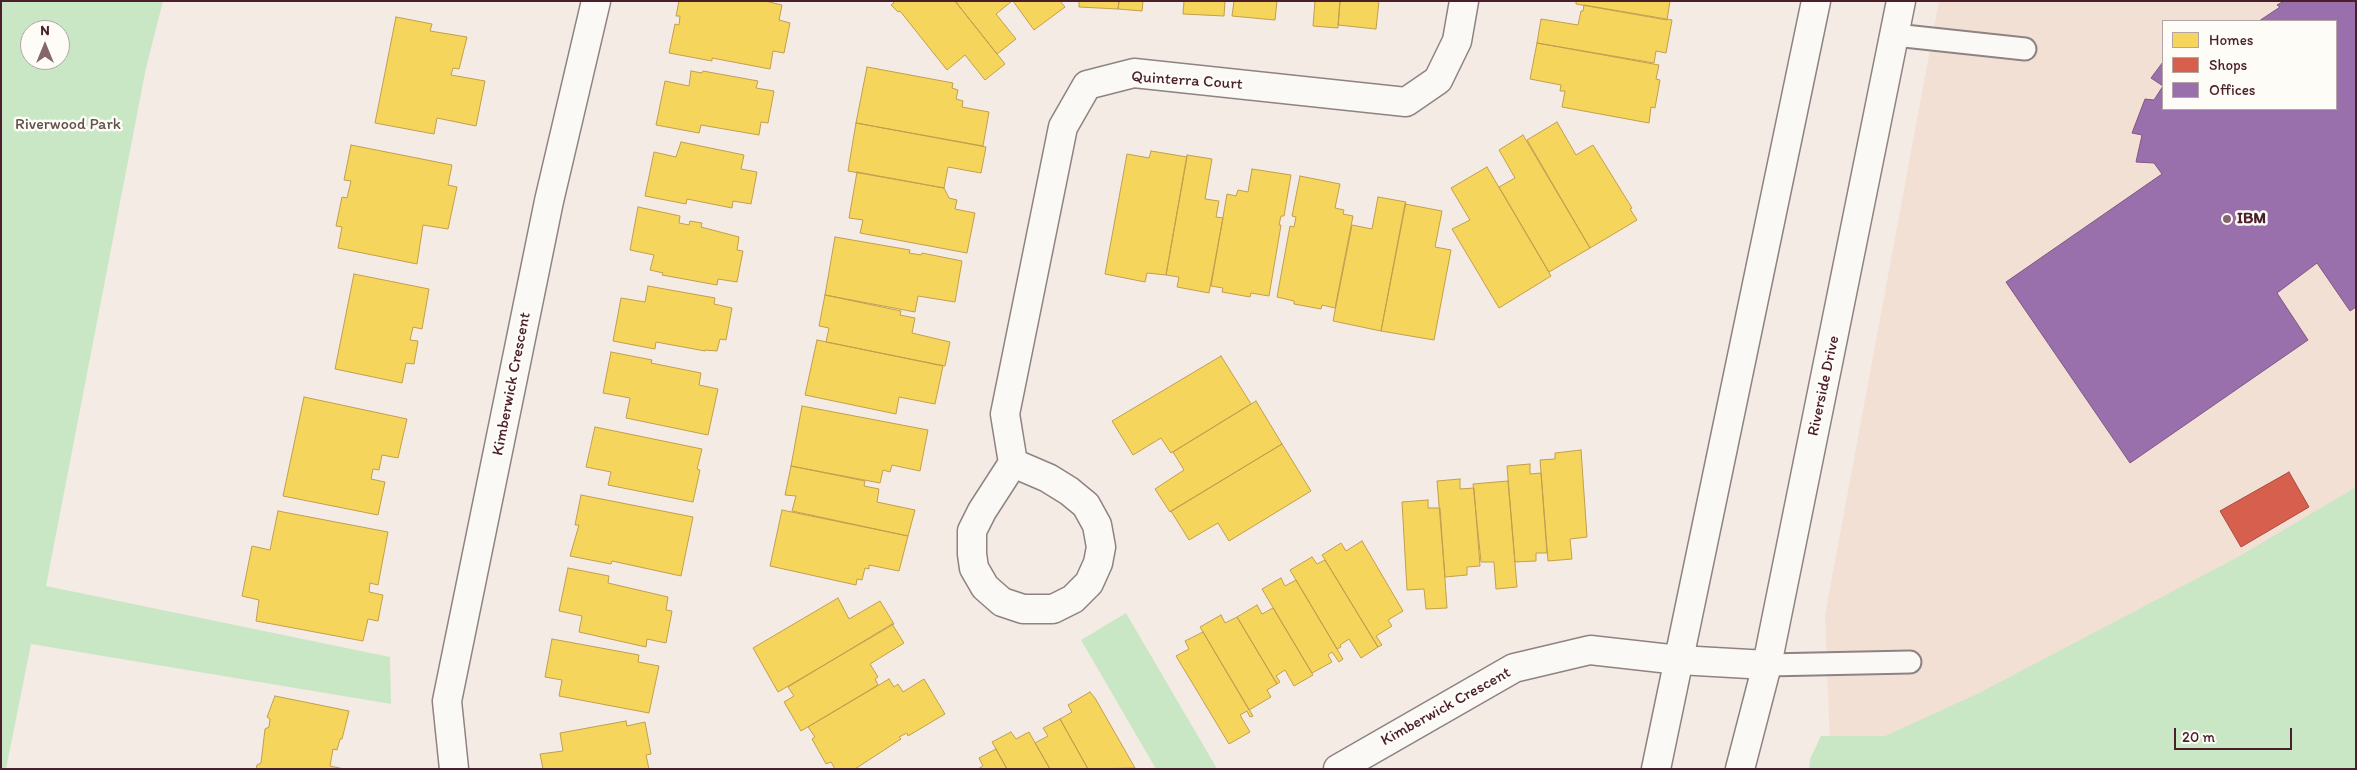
<!DOCTYPE html>
<style>
body{margin:0}
#map{position:relative;width:2357px;height:770px;overflow:hidden;background:#f4ebe4;font-family:Itim,sans-serif}
canvas{display:block}
.frame{position:absolute;inset:0;border:2px solid #4a1f2b;pointer-events:none}
.legend{position:absolute;left:2162px;top:20px;width:175px;height:90px;box-sizing:border-box;background:#fdfcf7;border:1px solid #b5a4a5;margin:0;padding:6px 9px;list-style:none;font-size:15px;color:#4a1f2b}
.legend li{display:flex;align-items:center;gap:10px;height:25px}
.legend b{width:25px;border:1px solid #b5a4a5}
.north{position:absolute;left:20px;top:20px;width:50px;height:50px;box-sizing:border-box;background:#fdfcf7;border:1px solid #b5a4a5;border-radius:50%;rotate:0deg;font-size:14px;font-weight:700;line-height:20px;text-align:center;color:#4a1f2b}
.north::after{content:'';display:block;margin:auto;width:18px;height:22px;background:#86666c;clip-path:polygon(50% 0,100% 100%,50% 72%,0 100%)}
.scale{position:absolute;left:2174px;top:728px;width:118px;height:22px;box-sizing:border-box;border:2px solid #4a1f2b;border-top:0;padding-left:6px;font-size:15px;line-height:18px;white-space:nowrap;color:#4a1f2b;-webkit-text-stroke:4px #fdfcf7;paint-order:stroke}
</style>
<div id="map">
<canvas width="2357" height="770"></canvas>
<div class="frame"></div>
<ul class="legend">
<li><b style="height:14px;background:#f6d55c"></b>Homes</li>
<li><b style="height:14px;background:#d6604d"></b>Shops</li>
<li><b style="height:14px;background:#9970ab"></b>Offices</li>
</ul>
<div class="north">N</div>
<div class="scale">20 m</div>
</div>
<script>
const context = document.querySelector('canvas').getContext('2d');
context.lineJoin = 'round';
function fill(path, color) { context.fillStyle = color; context.fill(path, 'evenodd'); }
const poly = rows => new Path2D(rows.map(r => 'M' + r).join(''));
function trace(path, color, width, dash) { context.strokeStyle = color; context.lineWidth = width; context.lineCap = dash ? 'butt' : 'round'; context.setLineDash(dash || []); context.stroke(path); }
function label(font, color, halo, rows, align = 'center') {
  context.font = font + ' Itim,sans-serif'; context.lineWidth = 5; context.setLineDash([]); context.textBaseline = 'middle'; context.strokeStyle = halo; context.fillStyle = color; for (const [text, x, y, turn = 0] of rows) {
    context.save(); context.translate(x, y); context.rotate((+turn || 0) * Math.PI / 180); context.textAlign = isNaN(turn) ? turn : align; if (halo) context.strokeText(text, 0, 0); context.fillText(text, 0, 0); context.restore();
  }
}
fill(poly([
 [1939,1,2356,1,2356,526,1831,769,1825,615],
 [2163,21,2336,21,2336,109,2163,109]
]), '#f3e0d4');
fill(poly([
 [1,1,163,1,146,68,46,586,390,657,391,704,31,644,6,769,1,769],
 [30,30,60,30,60,60,30,60],
 [2356,487,2356,769,1809,769,1810,759,1821,736,1885,736,1977,694,2238,557],
 [1126,613,1212,760,1217,769,1156,769,1081,640]
]), '#c9e7c5');
const homes = poly([
 [679,1,765,1,782,5,779,20,790,23,784,53,773,51,770,69,712,58,712,61,669,53,675,24,679,25,680,16,676,16,679,1],
 [892,1,955,1,1005,64,985,80,965,55,947,70,900,11,898,12,891,5,894,3,892,1],
 [955,1,1012,1,996,14,1016,39,997,54,955,1],
 [1013,1,1060,1,1065,7,1034,30,1013,1],
 [1079,1,1119,1,1118,9,1079,7,1079,1],
 [1119,1,1143,1,1142,11,1118,9,1119,1],
 [1184,1,1225,1,1224,16,1183,14,1184,1],
 [1234,1,1277,1,1275,20,1232,16,1234,1],
 [1315,1,1340,1,1338,28,1313,26,1315,1],
 [1340,1,1379,1,1376,29,1338,25,1340,1],
 [1576,1,1670,1,1667,20,1576,4,1576,1],
 [1584,5,1672,20,1666,53,1656,51,1654,63,1537,43,1541,19,1578,25,1581,11,1583,11,1584,5],
 [396,17,432,24,430,31,467,37,459,69,453,68,451,75,485,81,476,126,437,118,434,134,375,123,396,17],
 [1537,43,1659,65,1656,79,1660,80,1655,108,1651,107,1649,123,1562,107,1565,91,1560,91,1561,85,1530,79,1537,43],
 [867,67,953,83,952,88,958,90,956,99,963,101,962,107,989,112,983,146,856,123,867,67],
 [691,71,702,73,703,71,758,81,756,88,774,91,768,123,761,122,759,135,701,125,699,133,656,125,665,81,689,86,691,71],
 [1557,122,1576,155,1593,145,1632,208,1630,209,1637,220,1590,248,1527,140,1557,122],
 [856,123,986,147,981,173,948,167,944,188,848,171,856,123],
 [1523,135,1590,248,1549,272,1499,187,1515,178,1499,150,1523,135],
 [681,142,744,155,741,169,757,172,751,204,733,201,732,208,687,199,686,204,645,196,654,152,676,157,681,142],
 [351,145,452,165,448,185,457,187,448,229,423,225,417,264,338,248,342,227,336,226,342,197,347,198,351,181,344,180,351,145],
 [1151,151,1187,157,1166,275,1147,273,1145,282,1105,274,1127,154,1149,158,1151,151],
 [1187,155,1212,159,1205,199,1219,201,1216,217,1223,218,1209,293,1177,287,1179,277,1166,275,1187,155],
 [1487,167,1551,276,1499,308,1452,229,1470,220,1451,188,1487,167],
 [1252,169,1291,175,1284,216,1281,216,1279,225,1281,225,1269,296,1251,293,1250,297,1222,292,1223,288,1211,286,1227,194,1236,196,1238,190,1248,192,1252,169],
 [857,172,944,188,949,198,957,200,955,209,975,213,967,253,860,233,863,220,849,218,857,172],
 [1300,176,1340,184,1335,208,1344,210,1343,214,1353,216,1335,308,1322,305,1321,309,1294,304,1294,301,1277,297,1290,226,1294,227,1296,217,1292,216,1300,176],
 [1378,197,1406,202,1381,331,1333,321,1352,225,1372,229,1378,197],
 [1405,204,1442,211,1435,247,1451,250,1434,340,1381,331,1405,204],
 [638,207,680,216,679,223,689,225,690,221,702,223,701,227,739,237,737,250,743,251,737,282,718,279,717,285,662,275,663,273,650,270,654,255,630,250,638,207],
 [835,237,910,250,909,253,921,255,922,253,962,261,955,302,918,296,915,312,825,295,835,237],
 [354,274,429,289,422,329,413,327,410,340,418,341,414,364,406,363,402,383,335,369,354,274],
 [648,286,715,298,714,304,732,308,726,340,720,339,717,351,705,350,705,351,656,342,655,349,613,341,621,298,645,302,648,286],
 [825,295,901,311,900,315,915,318,912,333,950,342,945,366,826,342,829,328,819,326,825,295],
 [817,340,943,366,935,404,899,397,896,414,805,395,817,340],
 [611,352,652,360,651,363,701,373,699,385,718,389,708,435,626,418,630,398,603,393,611,352],
 [1221,356,1251,404,1171,453,1161,438,1133,455,1112,421,1221,356],
 [304,397,407,419,398,458,382,455,379,470,373,469,371,479,385,482,378,515,283,496,304,397],
 [1256,401,1282,444,1170,512,1155,489,1184,470,1173,452,1256,401],
 [802,406,928,430,920,471,892,465,890,472,883,470,880,483,791,466,802,406],
 [595,427,702,449,697,469,700,470,693,502,608,485,611,472,586,467,595,427],
 [1282,444,1311,491,1229,541,1218,523,1189,540,1171,511,1282,444],
 [1581,450,1587,537,1570,539,1572,559,1548,561,1540,460,1555,459,1555,453,1581,450],
 [1530,464,1530,474,1541,473,1547,553,1536,553,1536,561,1515,562,1507,466,1530,464],
 [791,466,865,481,864,486,879,489,877,502,915,510,908,536,792,511,796,496,785,495,791,466],
 [1460,479,1460,489,1474,488,1480,566,1467,567,1467,575,1445,577,1437,481,1460,479],
 [1508,481,1517,587,1496,589,1494,562,1481,562,1473,484,1508,481],
 [581,495,693,517,681,576,612,561,611,564,570,556,579,525,575,525,581,495],
 [1428,500,1428,508,1440,508,1447,608,1426,609,1424,589,1407,590,1402,502,1428,500],
 [782,510,908,536,899,571,869,565,869,569,865,568,862,580,857,579,856,585,770,566,782,510],
 [278,511,388,532,378,585,370,583,369,592,383,595,378,621,368,619,363,641,256,621,259,600,242,596,252,546,270,550,278,511],
 [1362,541,1403,611,1388,620,1392,626,1376,636,1382,645,1378,647,1322,555,1341,543,1346,551,1362,541],
 [1312,557,1317,564,1325,560,1378,647,1361,658,1349,639,1340,645,1341,647,1337,649,1290,570,1312,557],
 [568,568,609,576,608,583,668,597,666,610,672,611,666,643,647,639,646,647,579,632,582,616,559,611,568,568],
 [1281,578,1285,586,1296,580,1343,659,1339,662,1332,652,1328,655,1332,662,1312,673,1262,589,1281,578],
 [838,598,849,619,880,601,894,624,778,692,753,648,838,598],
 [1257,605,1262,614,1273,608,1313,675,1294,686,1285,670,1276,676,1280,682,1277,684,1237,617,1257,605],
 [1221,615,1225,623,1237,617,1277,684,1267,690,1271,697,1249,710,1200,627,1221,615],
 [892,624,904,643,870,664,878,677,875,679,878,685,801,731,784,702,794,696,788,687,892,624],
 [1203,632,1253,716,1250,717,1247,711,1240,715,1250,732,1229,744,1176,656,1189,649,1185,641,1203,632],
 [552,639,639,655,638,662,659,666,649,713,559,696,562,680,545,677,552,639],
 [889,679,894,687,898,684,903,692,924,679,945,714,908,736,907,733,899,737,901,739,855,769,835,769,831,762,826,764,812,739,815,737,808,727,889,679],
 [1090,692,1095,698,1135,768,1088,769,1060,719,1072,712,1068,705,1090,692],
 [275,696,349,711,342,739,340,739,337,750,333,749,330,766,344,769,256,769,257,765,261,763,265,729,269,727,270,719,267,717,275,696],
 [1060,719,1088,769,1050,769,1035,743,1048,736,1043,728,1060,719],
 [626,721,627,726,645,722,651,754,646,755,649,769,543,769,540,754,563,751,560,733,626,721],
 [1011,732,1016,739,1029,732,1050,769,1007,769,992,742,1011,732],
 [996,749,1007,769,978,769,983,766,979,758,996,749]
]);
fill(homes, '#f6d55c');
trace(homes, '#c29e4d', 1);
const shops = poly([
 [2289,472,2309,507,2241,547,2220,511,2289,472]
]);
fill(shops, '#d6604d');
trace(shops, '#ac4c43', 1);
const offices = poly([
 [2284,1,2356,1,2356,307,2350,311,2317,263,2277,293,2308,340,2130,463,2006,282,2162,174,2154,163,2136,162,2142,135,2132,133,2145,99,2154,100,2163,86,2151,78,2163,62,2163,109,2336,109,2336,21,2259,21,2280,7,2277,5,2284,1]
]);
fill(offices, '#9970ab');
trace(offices, '#815885', 1);
const service = poly([
 [1895,35,2025,49],
 [1767,665,1910,662]
]);
const minor = poly([
 [1013,463,1048,478,1069,491,1086,505,1097,525,1101,547,1098,563,1089,583,1073,599,1053,609,1023,609,1002,602,985,587,974,568,972,554,972,531,982,511,1013,463,1005,414,1063,127,1087,85,1134,73,1406,102,1438,80,1457,41,1464,1],
 [454,769,447,701,549,201,596,1],
 [1338,769,1514,668,1590,650,1679,660,1767,665]
]);
const primary = poly([
 [1656,769,1816,1],
 [1740,769,1767,665,1901,1]
]);
trace(service, '#8f8282', 25);
trace(minor, '#8f8282', 31);
trace(primary, '#8f8282', 31);
trace(service, '#faf9f6', 21);
trace(minor, '#faf9f6', 28);
trace(primary, '#faf9f6', 28);
for (const [x, y, r, color] of [
 [2227,219,5,"#86666c"]
]) { const dot = new Path2D(); dot.arc(x, y, r, 0, 2 * Math.PI); context.fillStyle = color; context.fill(dot); trace(dot, '#fdfcf7', 2); }
label('16px', '#4a1f2b', '#fdfcf7', [
 ["Quinterra Court",1187,81,4],
 ["Kimberwick Crescent",512,384,-79],
 ["Riverside Drive",1824,386,-78],
 ["Kimberwick Crescent",1446,707,-29]
]);
label('16px', '#61504b', '#fdfcf7', [
 ["Riverwood Park",68,125]
]);
label('bold 16px', '#4a1f2b', '#fdfcf7', [
 ["IBM",2237,219]
], 'left');
</script>
